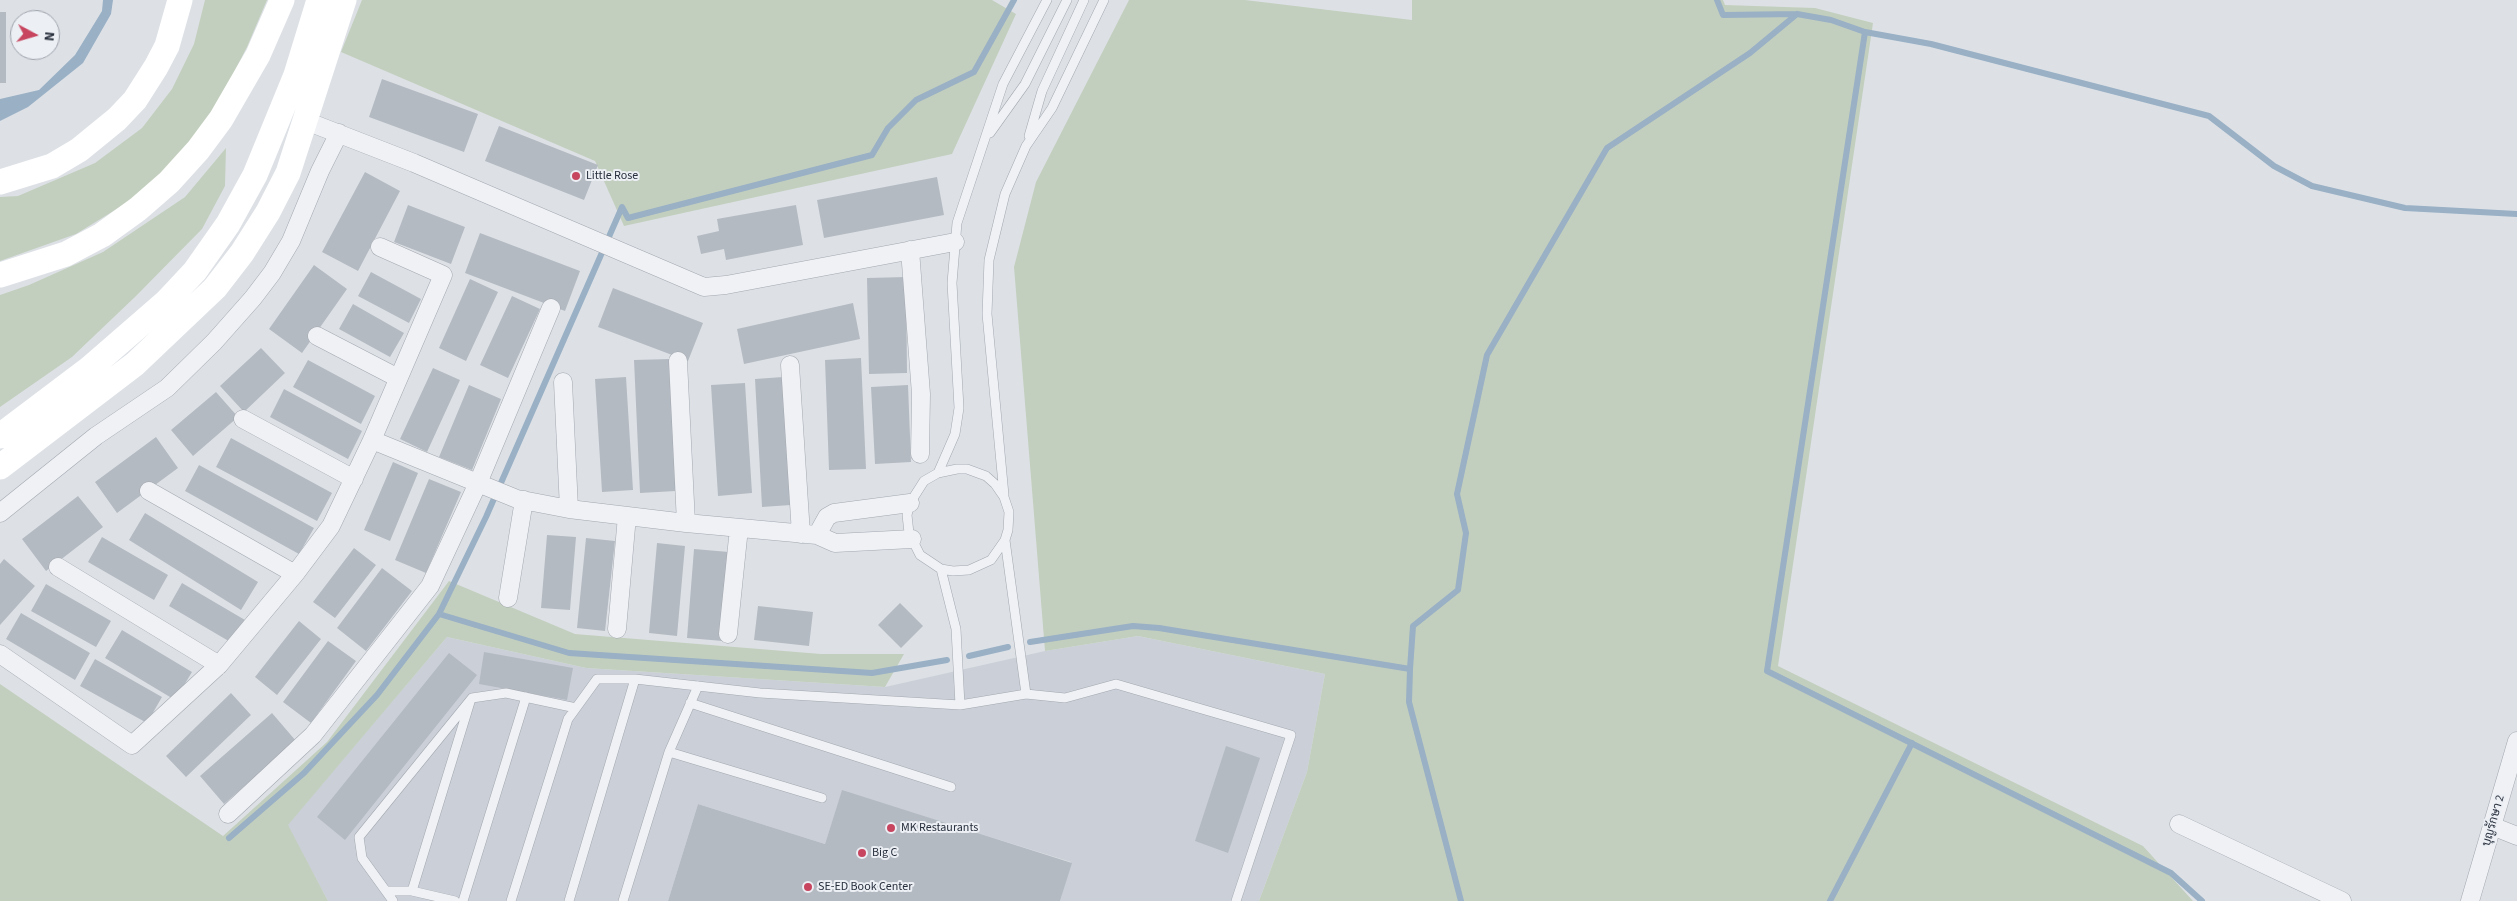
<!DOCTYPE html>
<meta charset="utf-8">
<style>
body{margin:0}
#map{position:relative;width:2517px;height:901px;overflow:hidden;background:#dde1e6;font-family:"Source Sans 3",sans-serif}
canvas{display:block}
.north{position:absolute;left:10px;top:10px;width:50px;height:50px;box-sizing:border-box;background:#eceff4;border:1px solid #9da2aa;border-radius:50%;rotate:96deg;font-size:14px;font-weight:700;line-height:20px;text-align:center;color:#272f3c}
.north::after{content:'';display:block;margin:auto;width:18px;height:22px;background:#c7455e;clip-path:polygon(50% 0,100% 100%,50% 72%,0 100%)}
</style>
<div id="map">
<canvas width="2517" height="901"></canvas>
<div class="north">N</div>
</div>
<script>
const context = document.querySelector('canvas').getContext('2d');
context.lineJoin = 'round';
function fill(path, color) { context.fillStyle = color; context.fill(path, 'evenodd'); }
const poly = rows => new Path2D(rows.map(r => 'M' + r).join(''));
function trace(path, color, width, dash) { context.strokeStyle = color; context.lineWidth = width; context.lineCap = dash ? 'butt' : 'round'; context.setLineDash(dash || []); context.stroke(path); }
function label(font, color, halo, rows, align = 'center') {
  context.font = font + ' "Source Sans 3",Sarabun,sans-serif'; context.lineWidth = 4; context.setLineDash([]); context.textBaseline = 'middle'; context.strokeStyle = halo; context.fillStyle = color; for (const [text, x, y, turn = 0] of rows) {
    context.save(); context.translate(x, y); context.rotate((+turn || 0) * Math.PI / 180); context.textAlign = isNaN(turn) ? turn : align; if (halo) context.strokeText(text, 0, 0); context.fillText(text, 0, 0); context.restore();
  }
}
fill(poly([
 [1138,636,1325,674,1307,772,1259,901,1060,901,1071,862,842,791,825,844,698,804,668,901,328,901,287,825,447,637,586,668,885,687,1045,651]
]), '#cbd0d8');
fill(poly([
 [205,0,267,0,247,47,214,111,172,164,133,199,76,234,0,261,0,197,18,196,95,163,142,128,172,89,194,44],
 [362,0,992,0,1016,14,952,154,624,226,595,161,341,52],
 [1129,0,1245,0,1412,20,1412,0,1723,0,1725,5,1815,8,1873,23,1778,666,2143,846,2193,901,1259,901,1307,772,1325,674,1138,636,1045,651,1014,267,1036,182],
 [226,148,225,186,202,229,136,296,72,357,0,407,0,295,29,285,103,252,185,197],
 [449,581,575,634,821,654,904,654,885,687,586,668,447,637,288,825,328,901,0,901,0,684,223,836,327,742]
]), '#c3cfbe');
fill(poly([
 [103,0,113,0,111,14,83,63,28,107,0,121,0,99,39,90,75,55,102,11]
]), '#99b0c5');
trace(poly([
 [1717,0,1723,15,1797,14,1831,20,1865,32,1931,44,2209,116,2274,166,2312,186,2405,208,2517,214],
 [1865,32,1767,671,2171,873,2202,901],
 [439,614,569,653,872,673,947,660],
 [1030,642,1133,626,1159,628,1410,669],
 [969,656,1008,647],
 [229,838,304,773,377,695,439,614,486,517,622,207,628,218,872,155,888,128,916,100,974,72,1014,0],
 [1461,901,1409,702,1410,669,1413,626,1458,590,1466,533,1457,494,1487,355,1607,148,1750,53,1797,14],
 [1830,901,1912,743]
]), '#99b0c5', 6);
fill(poly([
 [0,12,6,12,6,83,0,83],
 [382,79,478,114,464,152,369,117],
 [499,126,598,165,584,200,485,161],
 [365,172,400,191,358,271,322,252],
 [937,177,944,215,824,238,817,200],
 [408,205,465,227,451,264,394,242],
 [796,205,803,245,726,260,724,249,701,254,697,236,719,231,717,219],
 [480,233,580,271,565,311,465,273],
 [314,265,347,289,302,353,269,329],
 [371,272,421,299,409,323,358,296],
 [906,277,907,373,869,374,867,278],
 [470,279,498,292,466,361,439,348],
 [613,288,703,323,688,361,598,327],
 [512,296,540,309,508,378,480,365],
 [853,303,860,339,744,364,737,329],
 [353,304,404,333,390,357,339,329],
 [261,348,285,373,244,412,220,386],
 [861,358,866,469,829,470,825,360],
 [670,359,676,491,640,493,634,360],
 [308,360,375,396,361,424,293,387],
 [433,368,460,380,427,452,400,439],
 [626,377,633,490,602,492,595,379],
 [783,377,791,505,762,507,755,379],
 [745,383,752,493,718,496,711,385],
 [469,385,501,399,472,470,439,457],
 [908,385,911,462,875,464,871,387],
 [284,389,362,431,348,459,270,417],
 [216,392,238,417,193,456,171,430],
 [156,437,178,468,117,513,95,482],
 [231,438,332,493,317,521,216,467],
 [393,462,418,473,390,541,364,530],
 [199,465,314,528,299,554,185,491],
 [429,479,461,492,426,573,395,560],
 [78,496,103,527,46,571,22,539],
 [145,513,258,582,241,610,129,540],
 [547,535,576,537,570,610,541,608],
 [102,537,168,575,154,600,88,562],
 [586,538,615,541,605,631,577,628],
 [657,543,685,546,677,636,649,633],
 [354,548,376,565,335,618,313,602],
 [694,549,729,552,723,641,687,638],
 [4,559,35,586,0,625,0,564],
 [382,568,412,591,366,651,337,628],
 [182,583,245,620,232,643,169,606],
 [46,584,111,621,96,647,31,611],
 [900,603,923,626,901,648,878,625],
 [758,606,813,612,809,646,754,640],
 [21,613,90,653,75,680,6,639],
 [299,621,321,639,277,695,255,677],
 [122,630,192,672,175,700,105,658],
 [328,641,356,661,311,723,283,702],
 [484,652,573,668,567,700,479,684],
 [449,653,477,675,345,840,317,817],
 [95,659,162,697,147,723,80,686],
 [231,693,251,715,186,777,166,756],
 [272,713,296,741,224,804,200,776],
 [1226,746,1260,758,1228,853,1195,841],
 [842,790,1072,863,1060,901,668,901,698,804,825,844]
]), '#b4bac2');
const service = poly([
 [990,133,1025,84,1067,0],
 [1029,136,1042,91,1084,0],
 [938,473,957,469,967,469,986,476,995,484,1004,497,1009,512,1008,530,1005,540,991,560,969,570,953,571,941,569,920,555,909,533,907,515,910,503,924,481,938,473,955,434,959,408,952,283,957,223,1003,84,1047,0],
 [1004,495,987,314,989,260,1005,194,1026,146,1052,108,1104,0],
 [1005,540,1026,694],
 [941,569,956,629,960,705],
 [690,703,951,787],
 [669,752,822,798],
 [386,891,412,891,455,901],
 [412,891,470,702],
 [393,901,362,858,359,837,472,698,506,693,576,708],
 [463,901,526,697],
 [511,901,568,719,597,679,635,679,760,693,960,705,1026,694,1065,698,1116,684,1291,735,1236,901],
 [569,901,635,679],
 [623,901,669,752,698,686]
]);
const minor = poly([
 [306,121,414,163,704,287,726,285,955,242],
 [910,250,921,394,920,454],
 [317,336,398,378],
 [678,361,686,523],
 [790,365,801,534],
 [563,382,569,509],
 [243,419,354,479],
 [372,440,517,499,569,509,686,523,817,535,835,543,912,539],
 [149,491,295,574],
 [0,513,96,436,167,388,214,342,253,298,272,273,291,241,320,171,339,133],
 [817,535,827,517,834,513,910,503],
 [58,567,219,665],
 [508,598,524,500],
 [617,629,627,516],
 [728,634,739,528],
 [0,654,132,745,219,665,295,574,331,526,372,440,443,275,380,247],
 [228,814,313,735,430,586,478,483,551,308],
 [2179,824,2342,901],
 [2492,826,2517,836],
 [2470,901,2517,741]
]);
trace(service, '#a3a8b0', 10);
trace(minor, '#a3a8b0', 19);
trace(service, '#eff1f5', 9);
trace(minor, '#eff1f5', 18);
trace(poly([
 [0,182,52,166,79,150,117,119,135,100,156,67,167,46,180,0],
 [0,275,66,254,102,235,138,209,169,182,198,150,221,119,258,55,282,0],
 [0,436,90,368,166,302,195,271,228,224,255,175,296,75,319,0],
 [0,467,135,364,215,288,242,253,268,212,288,173,344,0]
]), '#fff', 25);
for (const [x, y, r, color] of [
 [576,176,5,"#c7455e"],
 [891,828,5,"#c7455e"],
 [862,853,5,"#c7455e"],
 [808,887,5,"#c7455e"]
]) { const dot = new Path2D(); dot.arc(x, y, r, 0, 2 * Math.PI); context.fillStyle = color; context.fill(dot); trace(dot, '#eceff4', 2); }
label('12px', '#272f3c', '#eceff4', [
 ["Little Rose",586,176],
 ["MK Restaurants",901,828],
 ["Big C",872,853],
 ["SE-ED Book Center",818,887]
], 'left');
label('12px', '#272f3c', '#eceff4', [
 ["บุญรักษา 2",2494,821,-74]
]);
</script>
